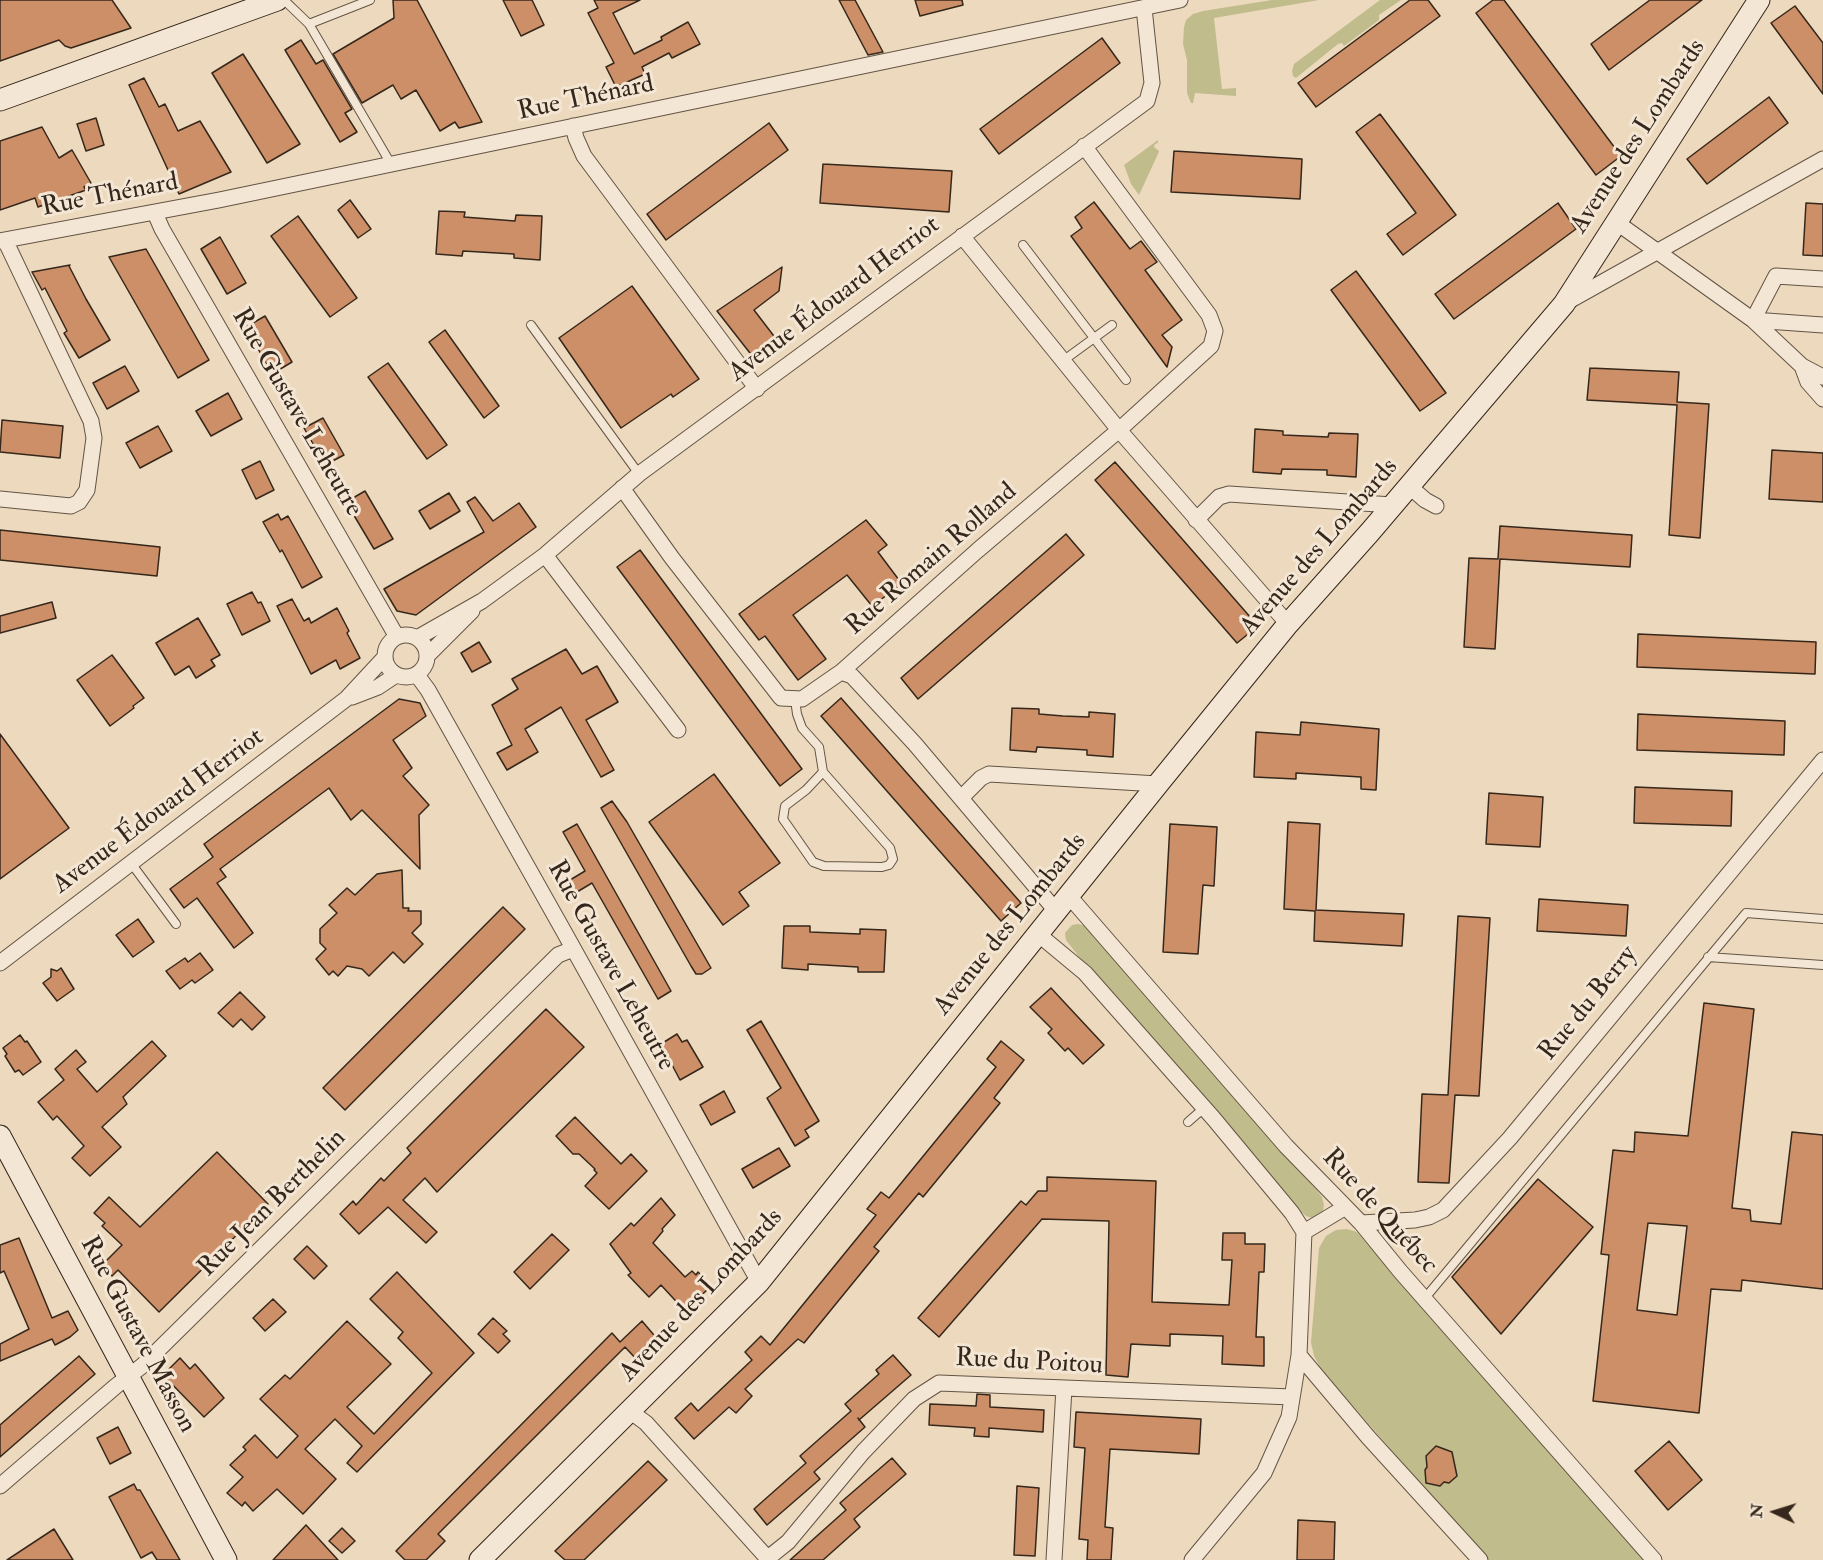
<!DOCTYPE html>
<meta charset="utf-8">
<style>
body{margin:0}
#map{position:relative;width:1823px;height:1560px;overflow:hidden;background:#edd9bd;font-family:"IM FELL Double Pica",serif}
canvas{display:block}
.north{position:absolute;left:1745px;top:1482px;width:60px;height:60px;-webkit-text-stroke:4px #f3e6d4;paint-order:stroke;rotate:274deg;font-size:16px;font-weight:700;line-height:24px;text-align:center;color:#35271b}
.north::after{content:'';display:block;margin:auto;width:21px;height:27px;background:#35271b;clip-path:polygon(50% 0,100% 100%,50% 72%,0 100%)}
</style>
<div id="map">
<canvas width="1823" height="1560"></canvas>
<div class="north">N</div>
</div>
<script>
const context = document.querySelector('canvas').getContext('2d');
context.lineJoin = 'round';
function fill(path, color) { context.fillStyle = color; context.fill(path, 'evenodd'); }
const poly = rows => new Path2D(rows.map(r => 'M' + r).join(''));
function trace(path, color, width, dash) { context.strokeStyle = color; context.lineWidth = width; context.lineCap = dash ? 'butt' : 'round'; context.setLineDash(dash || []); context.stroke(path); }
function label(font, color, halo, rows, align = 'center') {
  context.font = font + ' "IM FELL Double Pica",serif'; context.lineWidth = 6; context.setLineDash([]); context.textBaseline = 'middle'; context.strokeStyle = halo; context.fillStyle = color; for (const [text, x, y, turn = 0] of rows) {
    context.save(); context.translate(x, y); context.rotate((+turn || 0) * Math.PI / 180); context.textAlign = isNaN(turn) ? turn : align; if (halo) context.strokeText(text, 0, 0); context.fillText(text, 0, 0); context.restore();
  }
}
fill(poly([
 [1272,0,1319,0,1214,18,1222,89,1236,88,1236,96,1195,93,1193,103,1191,103,1187,93,1187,60,1183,44,1184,27,1186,20,1193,14,1203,11],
 [1380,0,1401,0,1379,15,1379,20,1344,46,1342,43,1338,44,1296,78,1293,76,1292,71,1294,64],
 [1158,140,1158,143,1155,144,1154,147,1159,151,1158,154,1139,195,1131,184,1124,165],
 [1078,924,1086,926,1307,1178,1322,1197,1324,1205,1323,1211,1312,1218,1306,1216,1300,1211,1083,962,1066,940,1065,933,1072,925],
 [1347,1229,1357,1232,1646,1560,1487,1560,1321,1369,1314,1356,1311,1342,1319,1248,1326,1236,1336,1230]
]), '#c0bc8c');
const building = poly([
 [0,0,112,0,131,28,71,48,65,46,59,40,0,61,0,0],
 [393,0,417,0,482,122,459,128,455,122,440,131,416,90,401,99,393,85,362,103,333,54,394,18,393,0],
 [503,0,532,0,544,25,521,36,503,0],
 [594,0,640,0,613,13,634,54,662,40,661,37,688,22,700,44,672,58,669,53,642,67,645,74,616,87,606,67,614,63,588,13,598,8,594,0],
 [839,0,855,0,883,52,868,55,839,0],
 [915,0,962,0,963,5,920,16,915,0],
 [1410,0,1428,0,1440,16,1316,107,1298,83,1410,0],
 [1493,0,1504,0,1621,156,1596,175,1476,13,1493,0],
 [1650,0,1702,0,1609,70,1591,44,1650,0],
 [1795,6,1823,43,1823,94,1771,23,1795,6],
 [1102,38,1120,63,999,154,980,129,1102,38],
 [301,40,316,64,323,60,352,109,345,113,357,132,340,142,285,50,301,40],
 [243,54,300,144,267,163,212,73,243,54],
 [144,78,159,107,165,104,178,131,200,121,231,172,179,194,129,85,144,78],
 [1769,97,1788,123,1707,184,1687,159,1769,97],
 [1380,114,1456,215,1403,255,1387,234,1416,213,1356,132,1380,114],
 [96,118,104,145,86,151,77,124,96,118],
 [769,123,788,150,666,240,647,214,769,123],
 [42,127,59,158,72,150,91,183,84,187,86,190,38,207,35,198,0,210,0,141,42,127],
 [1174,151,1302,159,1300,199,1171,192,1174,151],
 [823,164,952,171,949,212,820,203,823,164],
 [350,200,371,229,358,238,338,210,350,200],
 [1094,202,1130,249,1141,241,1157,262,1145,270,1182,320,1162,335,1172,347,1167,367,1071,236,1082,228,1075,217,1094,202],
 [1558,203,1576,229,1454,319,1435,294,1558,203],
 [1806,203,1823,204,1823,256,1803,255,1806,203],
 [439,211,465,212,464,217,515,221,516,215,542,216,540,260,514,258,514,254,463,251,462,256,436,254,439,211],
 [298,216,357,298,330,317,271,236,298,216],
 [220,237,246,283,227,294,201,249,220,237],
 [146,249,209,360,178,378,109,257,146,249],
 [70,265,69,266,86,299,110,340,79,358,64,333,67,331,45,288,42,290,32,272,70,265],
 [782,267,779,291,754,310,780,344,757,362,717,311,782,267],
 [1356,271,1446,393,1420,411,1331,290,1356,271],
 [632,286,699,379,673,397,671,394,621,428,559,338,632,286],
 [265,316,292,362,272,374,246,327,265,316],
 [445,330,499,406,484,418,429,342,445,330],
 [388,363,447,445,427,459,368,377,388,363],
 [125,366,139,391,107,409,93,383,125,366],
 [1590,368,1679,372,1677,402,1709,404,1700,538,1669,535,1677,405,1587,400,1590,368],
 [228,393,242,419,211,436,196,411,228,393],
 [323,418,344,455,325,465,304,428,323,418],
 [2,420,63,426,60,458,0,452,2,420],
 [158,426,172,451,140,468,126,443,158,426],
 [1255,429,1283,431,1283,435,1306,436,1328,437,1329,433,1358,434,1356,477,1327,475,1327,470,1282,469,1281,474,1253,472,1255,429],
 [1772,450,1823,453,1823,502,1769,499,1772,450],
 [260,461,274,490,256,499,242,470,260,461],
 [1115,462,1258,626,1237,643,1095,480,1115,462],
 [365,491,393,539,374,549,346,502,365,491],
 [449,493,460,511,430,529,419,511,449,493],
 [475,497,493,521,519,503,536,527,416,615,397,611,384,589,484,532,467,502,475,497],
 [278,514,281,520,288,516,322,577,302,588,282,550,280,552,263,522,278,514],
 [866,520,887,545,878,552,902,584,872,606,847,575,793,615,826,659,798,680,765,636,759,640,739,614,866,520],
 [1500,526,1632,535,1630,567,1500,559,1495,649,1464,647,1469,558,1498,559,1500,526],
 [0,530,160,547,157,576,0,560,0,530],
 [1066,534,1084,555,918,699,901,678,1066,534],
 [640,550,802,769,780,786,617,567,640,550],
 [252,592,258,603,261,602,270,621,242,635,227,604,252,592],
 [292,599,304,621,309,618,311,623,337,608,349,631,347,633,360,658,340,669,336,660,311,674,277,606,292,599],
 [52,602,56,618,0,633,0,616,52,602],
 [198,618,220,655,211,660,215,666,196,678,189,666,175,675,156,643,198,618],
 [1638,634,1816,642,1815,674,1637,667,1638,634],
 [479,642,491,662,472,672,461,653,479,642],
 [566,649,582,674,597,666,618,702,586,720,614,770,601,777,561,707,525,729,538,752,507,770,497,753,512,745,492,705,518,689,512,679,566,649],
 [112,655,144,698,133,706,134,708,110,726,77,680,112,655],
 [841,698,1021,903,1001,921,821,716,841,698],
 [399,699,420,703,426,716,393,740,412,768,403,776,429,805,419,815,420,869,362,810,351,820,329,788,220,869,226,877,217,883,253,933,234,948,197,898,184,908,170,889,213,857,204,844,399,699],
 [1012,708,1039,709,1039,714,1063,716,1089,717,1089,712,1115,714,1113,757,1087,755,1087,750,1037,747,1036,752,1010,750,1012,708],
 [1638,714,1785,721,1784,755,1637,750,1638,714],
 [1301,722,1379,729,1376,790,1361,789,1361,777,1296,773,1296,779,1254,777,1256,732,1300,735,1301,722],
 [0,734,69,828,0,879,0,734],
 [714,774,780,863,739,892,749,906,723,925,649,822,714,774],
 [1635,787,1732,791,1731,826,1634,823,1635,787],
 [1489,793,1543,797,1540,847,1486,844,1489,793],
 [612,801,627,822,711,968,702,974,696,974,691,966,601,808,612,801],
 [1288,822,1320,824,1316,910,1404,914,1402,946,1314,941,1315,911,1284,909,1288,822],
 [577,824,671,991,658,999,592,883,567,898,560,886,585,871,563,832,577,824],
 [1170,824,1217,827,1214,886,1203,885,1198,954,1163,952,1170,824],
 [402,870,403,908,409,908,408,911,421,911,421,924,412,933,423,944,404,963,393,952,369,976,362,969,347,966,338,976,333,971,329,975,316,959,326,949,320,943,320,929,337,913,329,905,347,888,355,895,377,874,402,870],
 [1539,899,1628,905,1626,936,1537,931,1539,899],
 [503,907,525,929,345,1110,323,1088,503,907],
 [1458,916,1490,918,1479,1096,1455,1095,1449,1183,1418,1182,1422,1094,1448,1095,1458,916],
 [138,919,154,942,133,957,116,935,138,919],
 [784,926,810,926,810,932,860,934,860,929,886,930,884,972,858,972,858,967,808,964,808,970,782,968,784,926],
 [200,953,213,970,195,983,192,980,180,989,166,971,185,958,188,962,200,953],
 [61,968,74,989,57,1001,43,983,51,977,51,969,57,971,61,968],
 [1051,988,1104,1045,1083,1064,1068,1048,1065,1051,1048,1033,1052,1029,1030,1007,1051,988],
 [240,992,265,1017,252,1030,241,1019,233,1027,218,1013,240,992],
 [1704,1003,1754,1009,1732,1208,1750,1210,1751,1221,1781,1224,1792,1132,1823,1135,1823,1289,1742,1280,1741,1291,1711,1289,1699,1413,1593,1401,1609,1255,1601,1254,1613,1150,1634,1152,1635,1132,1688,1136,1704,1003],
 [1648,1223,1687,1226,1677,1315,1637,1310,1648,1223],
 [546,1009,584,1047,437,1192,425,1178,403,1200,437,1232,426,1243,388,1207,359,1234,340,1214,353,1201,356,1205,381,1178,384,1181,411,1153,407,1148,546,1009],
 [761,1021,819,1121,805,1130,809,1137,795,1146,767,1098,781,1088,747,1030,761,1021],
 [677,1034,682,1042,687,1040,703,1067,680,1080,661,1044,677,1034],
 [20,1035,25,1042,27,1041,41,1062,23,1075,19,1070,15,1072,5,1056,7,1054,3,1048,20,1035],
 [152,1041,166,1056,123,1097,127,1104,102,1127,121,1147,90,1176,72,1158,84,1146,57,1116,53,1120,38,1102,64,1080,55,1069,76,1050,86,1062,77,1069,97,1092,152,1041],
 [1001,1041,1024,1060,994,1098,1000,1103,923,1197,919,1193,874,1247,879,1251,804,1343,798,1339,745,1389,752,1396,736,1413,729,1407,694,1439,675,1418,691,1403,698,1411,752,1360,745,1352,761,1336,770,1345,876,1215,867,1209,881,1192,889,1198,996,1067,987,1059,1001,1041],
 [724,1091,735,1112,711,1125,700,1105,724,1091],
 [575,1117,621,1164,631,1154,647,1171,609,1209,585,1186,597,1173,594,1170,595,1169,579,1154,573,1154,556,1136,575,1117],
 [779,1148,790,1166,753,1188,742,1169,779,1148],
 [217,1152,268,1204,159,1312,118,1270,112,1276,102,1265,122,1245,102,1226,105,1223,94,1213,109,1197,140,1227,217,1152],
 [1047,1177,1156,1181,1152,1302,1229,1305,1232,1260,1222,1260,1223,1233,1245,1233,1245,1244,1265,1244,1264,1272,1259,1272,1256,1337,1264,1337,1264,1366,1222,1364,1223,1336,1170,1334,1170,1346,1131,1344,1128,1377,1106,1375,1109,1221,1042,1219,939,1337,918,1318,1021,1201,1026,1205,1038,1191,1047,1191,1047,1177],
 [1538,1179,1593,1227,1501,1334,1452,1277,1538,1179],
 [661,1198,675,1215,662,1229,663,1231,653,1243,685,1277,692,1271,696,1275,698,1272,710,1284,709,1288,685,1311,661,1285,649,1297,628,1275,631,1273,610,1244,631,1223,634,1226,661,1198],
 [552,1234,569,1250,530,1289,514,1272,552,1234],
 [19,1238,52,1318,68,1311,78,1330,70,1337,55,1345,52,1339,0,1361,0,1344,29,1329,4,1271,0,1273,0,1245,19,1238],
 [307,1246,327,1266,314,1279,294,1259,307,1246],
 [397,1272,474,1353,357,1472,347,1463,362,1446,335,1419,305,1449,336,1479,303,1514,277,1489,253,1511,245,1502,242,1506,227,1493,243,1477,230,1465,246,1450,243,1447,255,1435,277,1458,298,1436,260,1399,285,1375,290,1379,347,1321,391,1364,347,1407,374,1434,432,1373,398,1338,403,1332,370,1299,397,1272],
 [273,1299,286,1312,265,1331,253,1318,273,1299],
 [493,1318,507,1331,503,1334,510,1341,498,1353,478,1334,493,1318],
 [642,1321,659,1341,638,1361,625,1347,438,1534,445,1541,426,1560,405,1560,396,1551,612,1333,620,1342,642,1321],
 [893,1355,911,1375,859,1420,858,1418,865,1427,814,1472,820,1479,767,1525,754,1509,806,1463,800,1456,851,1411,845,1404,879,1374,876,1370,893,1355],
 [79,1356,95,1374,0,1457,0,1425,79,1356],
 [180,1358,190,1369,195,1364,224,1398,204,1417,163,1375,180,1358],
 [977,1394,990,1395,990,1407,1044,1410,1043,1432,989,1428,989,1437,974,1436,975,1428,929,1425,930,1404,976,1406,977,1394],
 [1076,1412,1201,1419,1199,1454,1110,1449,1105,1527,1113,1528,1111,1560,1087,1560,1088,1540,1079,1539,1085,1448,1074,1447,1076,1412],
 [118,1427,131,1453,110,1464,97,1438,118,1427],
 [1669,1441,1702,1480,1668,1510,1635,1471,1669,1441],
 [1436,1446,1452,1452,1457,1476,1449,1483,1444,1482,1440,1486,1426,1483,1425,1470,1427,1467,1426,1456,1436,1446],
 [892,1458,906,1474,854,1519,860,1527,823,1560,790,1560,846,1510,840,1503,892,1458],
 [648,1461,667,1480,584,1560,565,1560,555,1551,648,1461],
 [134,1484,137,1490,140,1490,180,1560,157,1560,152,1552,141,1558,109,1497,134,1484],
 [1017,1486,1039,1488,1035,1556,1014,1555,1017,1486],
 [1298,1520,1335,1522,1334,1560,1297,1560,1298,1520],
 [306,1525,338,1560,273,1560,306,1525],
 [342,1528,355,1541,342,1553,329,1541,342,1528],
 [54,1529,73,1560,7,1560,54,1529]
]);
fill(building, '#cd8f67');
trace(building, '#35271b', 1.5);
const lane = poly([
 [284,0,309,24,370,0],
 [309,24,391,164],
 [1023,245,1126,380],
 [531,325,639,474],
 [1064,360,1112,325],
 [795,699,797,714,802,728,819,747,823,772,806,790,785,806,783,819,813,862,824,866,882,867,889,865,893,859,890,848,823,772],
 [131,863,176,924],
 [1708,957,1823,965],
 [1188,1122,1204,1108],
 [1425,1298,1746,913,1823,919]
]);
const street = poly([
 [573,126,576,138,584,156,757,389],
 [155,213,162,229,397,637],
 [1616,222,1753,320,1802,366,1823,377],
 [962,236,1119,430,1288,624],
 [0,241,219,200,1180,0],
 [1823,279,1776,276,1753,320,1823,325],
 [1567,302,1823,159],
 [1802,366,1808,382,1823,399],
 [1409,486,1425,500,1436,506],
 [622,488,672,558,781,698,802,699,841,672,978,550,1119,430,1211,346,1215,331,1209,315,1084,146],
 [0,499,71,506,79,502,87,490,94,438,91,421,5,240],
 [1196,520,1219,497,1229,494,1392,505],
 [545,555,678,730],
 '385 656a21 21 0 1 1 42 0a21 21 0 1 1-42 0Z',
 [417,638,482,601,545,555,639,474,1147,101,1152,83,1144,8],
 [427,656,472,611],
 [841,672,852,676,915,744,1057,912],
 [417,675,428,690,563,930,759,1282],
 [352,697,378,687,396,675],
 [961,798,981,778,989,774,1158,784],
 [1069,896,1286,1146,1361,1223,1400,1271,1654,1560],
 [1038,934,1085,973,1214,1119,1292,1213,1304,1232,1299,1355,1368,1437,1480,1560],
 [0,963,346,699,385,657],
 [1361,1223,1415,1220,1429,1217,1443,1210,1510,1138,1823,760],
 [1304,1232,1344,1208],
 [631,1412,646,1423,769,1560],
 [0,1486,116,1386,142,1366,558,955,573,949],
 [768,1558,788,1542,863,1452,914,1399,939,1383,1292,1397],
 [1054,1560,1064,1388],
 [1192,1560,1264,1473,1289,1417,1299,1355]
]);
const secondary = poly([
 [0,100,277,0],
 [0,1136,226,1560],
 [480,1560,759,1282,1158,784,1288,624,1370,532,1564,304,1759,0]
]);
trace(lane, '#635444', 10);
trace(street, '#635444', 17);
trace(secondary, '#35271b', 23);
trace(lane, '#f3e6d4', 8);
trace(street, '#f3e6d4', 15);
trace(secondary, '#f3e6d4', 21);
label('26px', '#35271b', '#f3e6d4', [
 ["Rue Thénard",586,99,-12],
 ["Avenue des Lombards",1639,137,-57],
 ["Rue Thénard",110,196,-11],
 ["Avenue Édouard Herriot",835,300,-37],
 ["Rue Gustave Leheutre",296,413,60],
 ["Avenue des Lombards",1320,548,-49],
 ["Rue Romain Rolland",932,560,-41],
 ["Avenue Édouard Herriot",159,812,-37],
 ["Avenue des Lombards",1011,925,-51],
 ["Rue Gustave Leheutre",610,966,61],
 ["Rue du Berry",1589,1004,-51],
 ["Rue Jean Berthelin",273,1204,-45],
 ["Rue de Québec",1379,1212,48],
 ["Avenue des Lombards",702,1296,-47],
 ["Rue Gustave Masson",137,1335,62],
 ["Rue du Poitou",1029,1363,3]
]);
</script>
